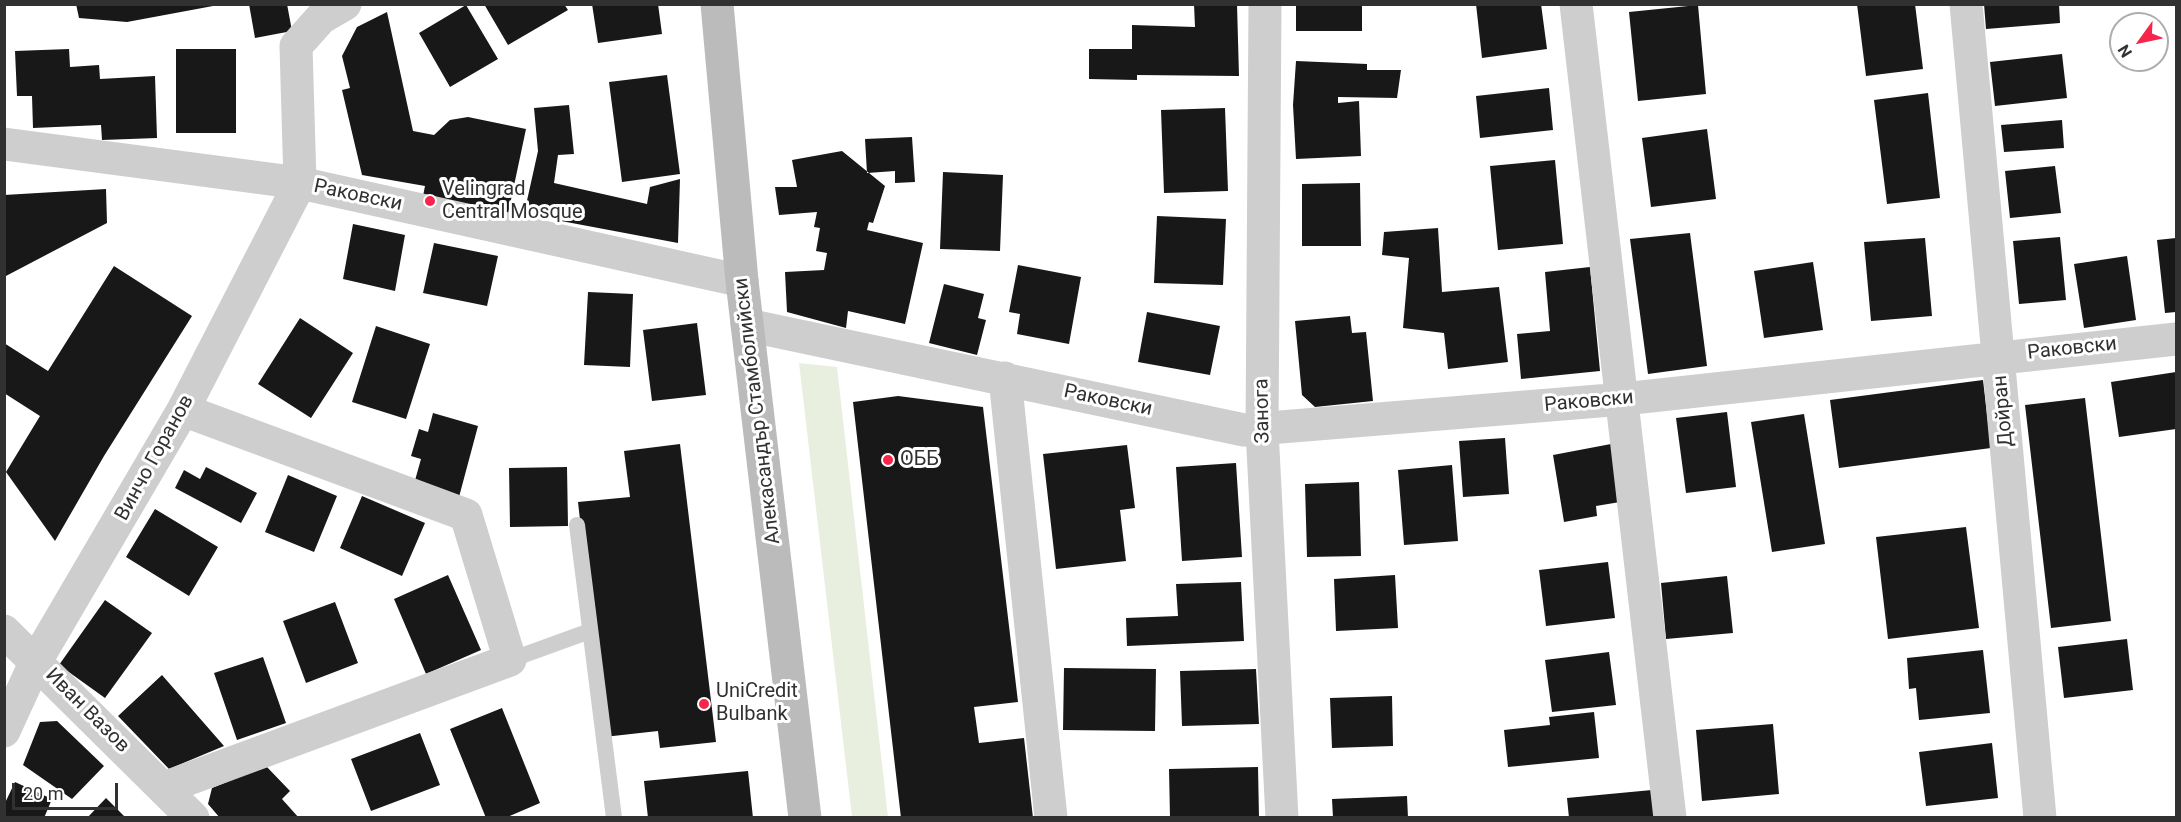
<!DOCTYPE html>
<meta charset="utf-8">
<style>
body{margin:0}
#map{position:relative;width:2181px;height:822px;overflow:hidden;background:#fff;font-family:Roboto,sans-serif}
canvas{display:block}
.frame{position:absolute;inset:0;border:6px solid #313131;pointer-events:none}
.north{position:absolute;left:2109px;top:12px;width:60px;height:60px;box-sizing:border-box;background:#fff;border:2px solid #adadad;border-radius:50%;rotate:237deg;font-size:16px;font-weight:700;line-height:24px;text-align:center;color:#313131}
.north::after{content:'';display:block;margin:auto;width:21px;height:27px;background:#f7244b;clip-path:polygon(50% 0,100% 100%,50% 72%,0 100%)}
.scale{position:absolute;left:12px;top:783px;width:106px;height:27px;box-sizing:border-box;border:3px solid #313131;border-top:0;padding-left:8px;font-size:18px;line-height:21px;white-space:nowrap;color:#313131;-webkit-text-stroke:4px #fff;paint-order:stroke}
</style>
<div id="map">
<canvas width="2181" height="822"></canvas>
<div class="frame"></div>
<div class="north">N</div>
<div class="scale">20 m</div>
</div>
<script>
const context = document.querySelector('canvas').getContext('2d');
context.lineJoin = 'round';
function fill(path, color) { context.fillStyle = color; context.fill(path, 'evenodd'); }
const poly = rows => new Path2D(rows.map(r => 'M' + r).join(''));
function trace(path, color, width, dash) { context.strokeStyle = color; context.lineWidth = width; context.lineCap = dash ? 'butt' : 'round'; context.setLineDash(dash || []); context.stroke(path); }
function label(font, color, halo, rows, align = 'center') {
  context.font = font + ' Roboto,sans-serif'; context.lineWidth = 6; context.setLineDash([]); context.textBaseline = 'middle'; context.strokeStyle = halo; context.fillStyle = color; for (const [text, x, y, turn = 0] of rows) {
    context.save(); context.translate(x, y); context.rotate((+turn || 0) * Math.PI / 180); context.textAlign = isNaN(turn) ? turn : align; if (halo) context.strokeText(text, 0, 0); context.fillText(text, 0, 0); context.restore();
  }
}
fill(poly([
 [799,363,837,367,888,817,852,817]
]), '#e9efde');
fill(poly([
 [76,4,213,4,213,6,127,22,79,18],
 [249,4,287,4,292,31,255,38],
 [484,4,564,4,568,10,508,45],
 [592,4,658,4,662,34,598,43],
 [1194,4,1237,4,1239,76,1137,75,1137,80,1089,79,1089,49,1132,49,1132,25,1195,27],
 [1296,4,1362,4,1362,31,1296,31],
 [1476,4,1541,4,1547,49,1482,58],
 [1857,4,1915,4,1923,69,1866,76],
 [1984,4,2059,4,2060,23,1986,29],
 [466,5,498,59,450,87,419,33],
 [1698,5,1706,94,1638,101,1629,12],
 [387,12,413,131,434,135,450,120,468,117,526,129,508,214,423,196,425,186,362,175,342,90,350,88,342,56,357,27],
 [69,49,70,67,99,65,100,79,155,76,157,138,102,140,101,125,33,128,32,96,17,96,15,51],
 [176,49,236,49,236,133,176,133],
 [2062,54,2067,98,1995,106,1990,62],
 [1296,61,1367,64,1367,70,1401,70,1397,98,1338,97,1338,103,1359,101,1361,156,1296,159,1293,105],
 [667,75,680,174,622,182,609,82],
 [1549,88,1553,130,1480,138,1476,96],
 [1928,93,1940,198,1887,204,1874,100],
 [569,105,574,154,558,155,554,183,647,204,650,187,680,179,678,243,524,214,538,151,534,108],
 [1225,108,1228,191,1164,193,1161,110],
 [2062,120,2064,148,2004,152,2001,125],
 [1707,129,1716,199,1651,207,1642,138],
 [912,137,915,182,895,183,895,171,867,173,865,139],
 [842,151,885,186,873,223,869,222,867,230,923,243,905,324,848,311,846,328,787,312,785,272,824,270,827,253,816,251,820,228,814,227,817,212,779,215,775,187,797,187,792,160],
 [1555,160,1563,244,1498,250,1490,166],
 [2055,166,2061,213,2010,218,2005,171],
 [943,172,1003,175,1000,251,940,249],
 [1360,183,1361,246,1302,246,1302,184],
 [106,189,107,223,4,277,4,195],
 [1157,216,1226,219,1223,285,1154,283],
 [353,224,405,235,395,291,343,279],
 [1438,228,1442,292,1499,287,1508,362,1448,369,1444,333,1403,328,1409,258,1382,255,1384,232],
 [1690,233,1707,366,1648,374,1630,239],
 [2060,237,2066,300,2019,304,2013,241],
 [1925,238,1932,316,1871,321,1864,242],
 [2176,238,2176,312,2165,313,2157,240],
 [434,243,498,256,487,306,423,293],
 [2127,256,2136,320,2084,328,2074,264],
 [1813,262,1823,330,1764,338,1754,271],
 [1018,265,1081,277,1069,344,1017,334,1020,314,1009,312],
 [114,266,192,316,104,456,55,541,6,472,40,416,4,393,4,343,48,371],
 [1590,267,1600,371,1521,379,1517,334,1550,331,1545,272],
 [944,284,984,294,978,318,986,320,977,355,929,343],
 [588,292,633,294,630,367,584,365],
 [1147,312,1220,326,1210,375,1138,362],
 [1350,316,1352,333,1366,332,1373,401,1315,407,1302,395,1295,321],
 [300,318,353,353,311,418,258,384],
 [697,323,706,395,652,401,643,330],
 [376,326,430,344,406,419,352,402],
 [2176,372,2176,429,2119,437,2111,382],
 [1983,380,1991,448,1839,468,1830,400],
 [898,396,983,407,1018,702,974,707,979,743,1024,738,1033,818,901,818,853,402],
 [2085,398,2111,621,2051,628,2025,405],
 [1727,412,1736,487,1686,493,1676,418],
 [433,413,478,426,459,497,414,484,421,459,411,456,419,429,428,432],
 [1804,414,1825,544,1772,552,1751,422],
 [1505,438,1509,494,1463,497,1459,441],
 [680,444,716,742,660,748,658,731,604,737,578,502,630,497,624,451],
 [1611,444,1620,502,1596,506,1597,516,1564,522,1553,455],
 [1127,445,1135,508,1120,510,1126,561,1056,569,1043,454],
 [1236,463,1242,557,1182,561,1176,467],
 [1452,465,1458,541,1404,545,1398,470],
 [206,467,257,493,241,523,175,488,184,470,200,479],
 [567,467,568,526,510,527,509,468],
 [288,475,337,496,314,552,265,532],
 [1359,482,1361,556,1307,557,1305,484],
 [362,496,425,523,402,576,340,548],
 [155,509,218,547,189,596,126,557],
 [1966,527,1979,628,1888,639,1876,537],
 [1608,562,1615,618,1546,626,1539,570],
 [448,575,481,650,426,674,394,599],
 [1395,575,1398,628,1336,631,1334,579],
 [1727,576,1733,633,1666,639,1661,583],
 [1241,582,1244,641,1127,646,1126,618,1178,616,1176,584],
 [105,600,152,633,105,698,59,665],
 [335,602,358,663,306,683,283,621],
 [2127,639,2133,690,2064,698,2058,647],
 [1983,650,1990,713,1919,720,1916,688,1909,689,1907,658],
 [1609,652,1616,705,1552,712,1545,660],
 [263,657,286,723,237,740,214,673],
 [1064,668,1156,669,1155,731,1063,730],
 [1256,669,1259,724,1182,726,1180,671],
 [162,675,224,746,169,769,118,716],
 [1392,696,1393,746,1332,748,1330,698],
 [502,708,540,803,505,818,486,818,450,729],
 [1594,712,1599,758,1508,767,1504,730,1550,725,1549,717],
 [57,721,104,766,72,799,23,765,40,722],
 [1773,724,1779,794,1702,801,1696,730],
 [420,733,440,785,371,811,351,759],
 [1992,743,1998,798,1926,806,1919,752],
 [266,766,290,791,282,799,299,818,220,818,208,804,212,788],
 [1258,767,1259,818,1170,818,1169,769],
 [748,771,753,818,648,818,644,781],
 [15,782,52,799,44,818,4,818,4,805],
 [1652,790,1655,818,1569,818,1567,798],
 [1407,796,1408,818,1333,818,1332,799],
 [106,798,126,818,87,818]
]), '#181818');
trace(poly([
 [577,525,614,818],
 [510,660,590,631]
]), '#cecece', 16);
trace(poly([
 [1265,4,1262,430,1282,818],
 [1576,4,1670,818],
 [1966,4,2040,818],
 [4,144,300,183,742,281],
 [747,325,1244,430,1623,399,2176,339],
 [1005,378,1051,818],
 [4,631,193,818],
 [4,731,36,661,183,410,300,183,296,46,321,18,345,4],
 [164,788,510,660,466,515,183,410]
]), '#cecece', 33);
trace(poly([
 [717,4,742,281,805,818]
]), '#bbb', 33);
for (const [x, y, r, color] of [
 [430,201,6,"#f7244b"],
 [888,460,6,"#f7244b"],
 [704,704,6,"#f7244b"]
]) { const dot = new Path2D(); dot.arc(x, y, r, 0, 2 * Math.PI); context.fillStyle = color; context.fill(dot); trace(dot, '#fff', 2); }
label('20px', '#313131', '#fff', [
 ["Velingrad",442,190],
 ["Central Mosque",442,213],
 ["ОББ",900,460],
 ["UniCredit",716,692],
 ["Bulbank",716,715]
], 'left');
label('20px', '#313131', '#fff', [
 ["Раковски",358,196,12],
 ["Раковски",2072,349,-6],
 ["Раковски",1108,401,12],
 ["Раковски",1589,402,-5],
 ["Алекасандър Стамболийски",758,411,-97],
 ["Занога",1263,411,-91],
 ["Дойран",2004,411,-95],
 ["Винчо Горанов",155,458,-61],
 ["Иван Вазов",87,711,45]
]);
</script>
